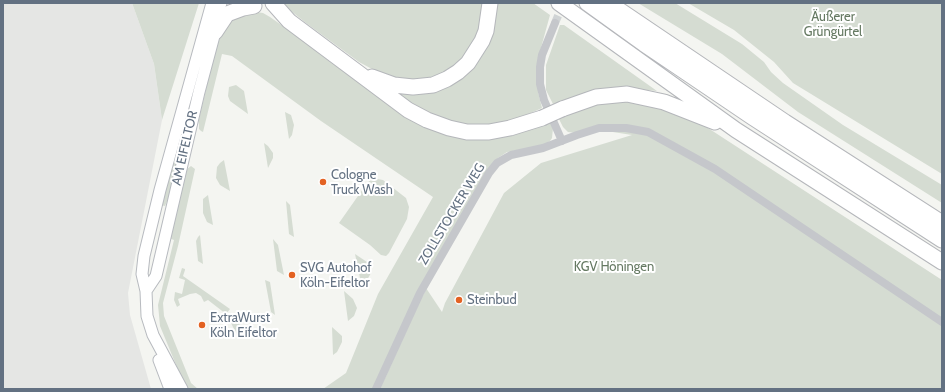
<!DOCTYPE html>
<meta charset="utf-8">
<style>
body{margin:0}
#map{position:relative;width:945px;height:392px;overflow:hidden;background:#f4f5f1;font-family:Cabin,sans-serif}
canvas{display:block}
.frame{position:absolute;inset:0;border:4px solid #637182;pointer-events:none}
</style>
<div id="map">
<canvas width="945" height="392"></canvas>
<div class="frame"></div>
</div>
<script>
const context = document.querySelector('canvas').getContext('2d');
context.lineJoin = 'round';
function fill(path, color) { context.fillStyle = color; context.fill(path, 'evenodd'); }
const poly = rows => new Path2D(rows.map(r => 'M' + r).join(''));
function trace(path, color, width, dash) { context.strokeStyle = color; context.lineWidth = width; context.lineCap = dash ? 'butt' : 'round'; context.setLineDash(dash || []); context.stroke(path); }
function label(font, color, halo, rows, align = 'center') {
  context.font = font + ' Cabin,sans-serif'; context.lineWidth = 4; context.setLineDash([]); context.textBaseline = 'middle'; context.strokeStyle = halo; context.fillStyle = color; for (const [text, x, y, turn = 0] of rows) {
    context.save(); context.translate(x, y); context.rotate((+turn || 0) * Math.PI / 180); context.textAlign = isNaN(turn) ? turn : align; if (halo) context.strokeText(text, 0, 0); context.fillText(text, 0, 0); context.restore();
  }
}
fill(poly([
 [3,3,132,3,154,64,162,120,128,293,130,315,151,389,3,389]
]), '#e5e6e4');
fill(poly([
 [132,3,199,3,162,120,154,64],
 [281,3,485,3,476,43,458,64,445,72,431,77,421,80,405,80,391,77,372,69,359,62,306,23],
 [496,3,533,3,550,15,539,55,538,92,542,108,515,120,496,124,463,125,434,116,409,102,394,91,474,67,482,56,493,33,495,23],
 [638,3,675,3,742,44,764,62,771,72,783,83,843,125,942,185,942,203,798,112,722,54],
 [688,3,942,3,942,174,793,83,774,62,734,30],
 [219,4,199,70,170,194,165,206,160,205,183,118],
 [250,11,263,13,270,17,390,102,486,137,500,138,547,121,550,122,553,128,552,138,550,141,542,146,507,152,498,158,486,175,374,389,323,389,346,373,378,294,433,197,321,121,232,56,222,54,203,132,201,131,199,129,199,119,215,51,225,25,233,18],
 [560,25,564,25,657,91,637,89,579,96,553,104,546,90,546,65],
 [236,85,244,91,248,114,230,101,228,96,229,87],
 [615,101,642,102,691,117,942,280,942,389,380,389,426,288,442,312,445,303,504,193,541,163,632,135,600,130,576,133,568,132,563,127,558,117,599,104],
 [285,112,291,115,294,125,292,135,289,139],
 [264,143,268,146,273,153,273,158,268,168],
 [224,160,230,191,220,185,216,178,217,167,220,163],
 [191,166,195,169,178,246,163,303,164,316,191,383,198,389,186,389,160,326,159,315,158,305,174,240,169,238,187,169],
 [372,178,383,180,406,198,409,207,407,219,389,253,386,256,381,255,370,245,339,223,365,186],
 [208,195,213,225,207,222,203,213,203,199],
 [286,201,290,205,294,237,289,234],
 [200,235,203,264,198,261,196,241,198,237],
 [273,239,278,245,284,275,277,271],
 [355,254,367,262,370,266,371,273,367,280,364,283,361,283],
 [182,268,185,269,185,270,183,276,230,309,226,314,208,300,204,302,201,296,196,293,190,294,178,299,180,305,177,307,174,300,175,292,182,294,185,280,179,278],
 [265,280,270,282,275,315,271,312],
 [344,291,353,299,357,308,354,316,348,321],
 [243,310,247,313,248,318,240,318,239,333,246,334,237,335,229,319,229,315,230,313,239,316],
 [332,327,342,336,342,342,337,352,333,355]
]), '#d5dcd2');
trace(poly([
 [555,23,563,4]
]), '#d0d4d5', 8, [8, 4]);
const secondary = poly([
 [146,291,156,276,199,92,215,32,217,16,221,3],
 [159,360,170,389],
 [182,389,153,335,147,316,146,291,142,274,144,256,160,190,212,3]
]);
const motorway = poly([
 [273,3,289,21,408,110,427,120,449,128,467,132,489,132,510,128,542,118],
 [559,3,736,130,942,262],
 [587,3,644,44,752,117,942,240],
 [609,3,785,122,942,223],
 [215,32,227,14,243,8,254,6],
 [372,77,394,85,413,87,433,85,447,79,458,72,468,63,482,41,486,31,490,3],
 [562,109,596,97,627,94,664,102,715,122]
]);
trace(secondary, '#b7babf', 13);
trace(motorway, '#b5b7bb', 17);
trace(poly([
 [555,23,542,55,540,67,540,84,544,100,562,141],
 [376,389,420,293,489,173,497,163,511,155,543,148,577,135,599,128,626,128,648,132,715,169,942,322]
]), '#c5c7cb', 8);
trace(secondary, '#fff', 11);
trace(motorway, '#fff', 15);
const motorwayBridge = poly([
 [542,118,562,109]
]);
trace(motorwayBridge, '#b5b7bb', 17, []);
trace(motorwayBridge, '#fff', 15);
for (const [x, y, r, color] of [
 [323,182,4,"#e36223"],
 [292,275,4,"#e36223"],
 [459,300,4,"#e36223"],
 [202,325,4,"#e36223"]
]) { const dot = new Path2D(); dot.arc(x, y, r, 0, 2 * Math.PI); context.fillStyle = color; context.fill(dot); trace(dot, '#fff', 1.5); }
label('13px', '#657962', '#fff', [
 ["Äußerer",833,17],
 ["Grüngürtel",833,32],
 ["KGV Höningen",614,267]
]);
label('13px', '#637182', '#fff', [
 ["AM EIFELTOR",185,148,-77],
 ["ZOLLSTOCKER WEG",452,214,-59]
]);
label('13px', '#637182', '#fff', [
 ["Cologne",331,175],
 ["Truck Wash",331,190],
 ["SVG Autohof",300,268],
 ["Köln-Eifeltor",300,283],
 ["Steinbud",467,300],
 ["ExtraWurst",210,318],
 ["Köln Eifeltor",210,333]
], 'left');
</script>
